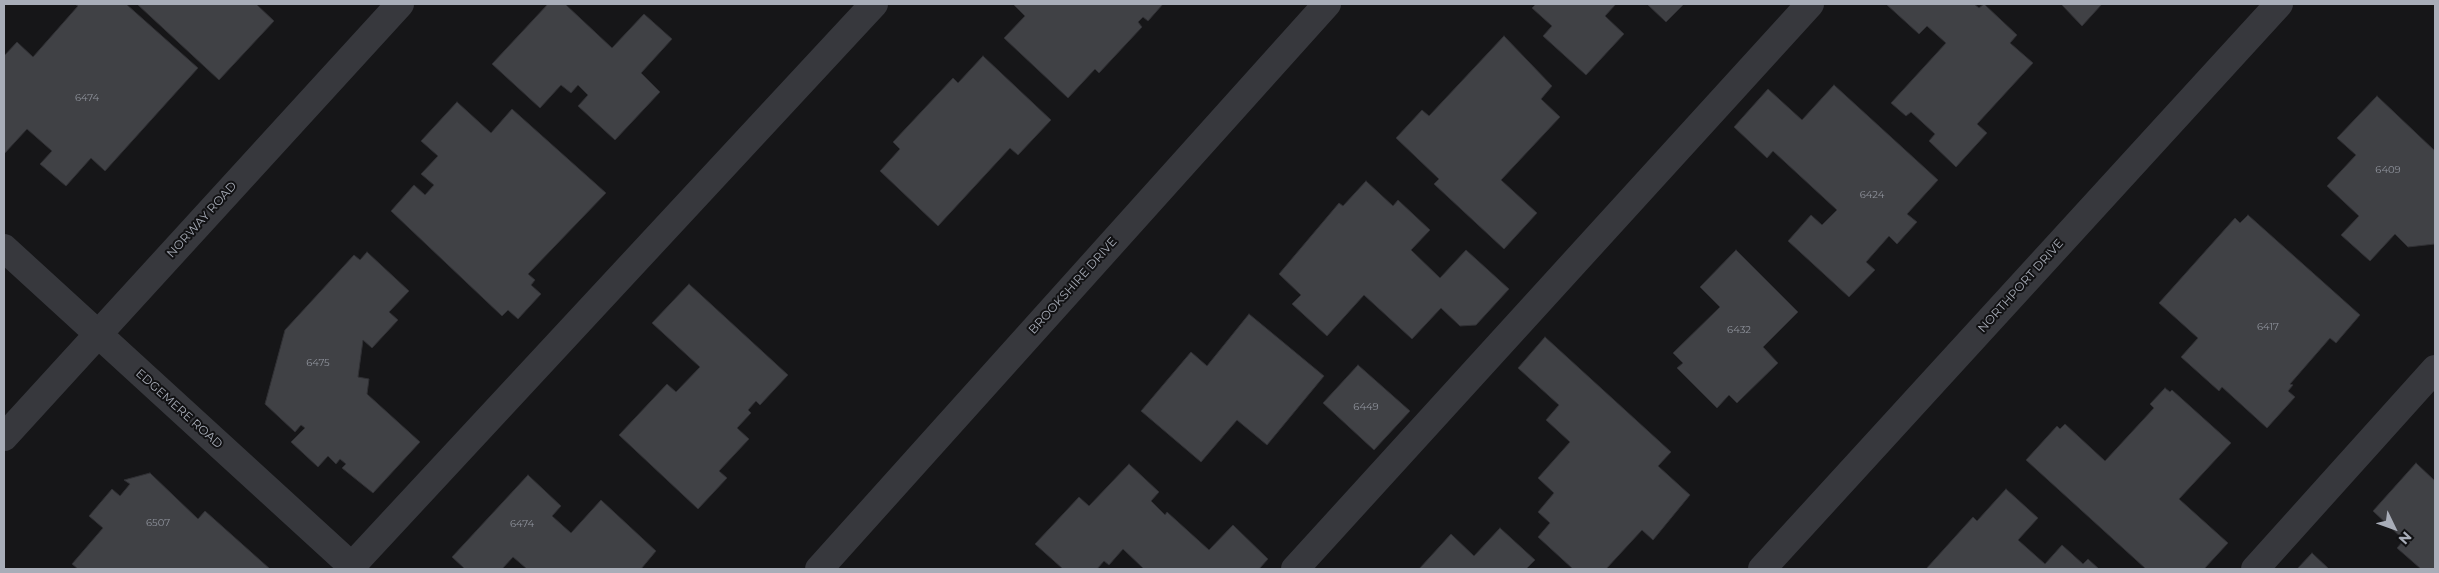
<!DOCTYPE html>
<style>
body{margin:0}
#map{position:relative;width:2439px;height:573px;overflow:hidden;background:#161618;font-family:Montserrat,sans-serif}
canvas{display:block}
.frame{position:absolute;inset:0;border:5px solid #a8adb8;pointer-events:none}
.north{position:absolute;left:2369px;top:503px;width:50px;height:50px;-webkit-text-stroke:4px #111113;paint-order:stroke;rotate:132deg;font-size:14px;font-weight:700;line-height:20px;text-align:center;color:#a8adb8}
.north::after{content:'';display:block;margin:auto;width:18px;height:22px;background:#a8adb8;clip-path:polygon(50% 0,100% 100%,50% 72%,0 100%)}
</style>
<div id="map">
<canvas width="2439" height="573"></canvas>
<div class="frame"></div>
<div class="north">N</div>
</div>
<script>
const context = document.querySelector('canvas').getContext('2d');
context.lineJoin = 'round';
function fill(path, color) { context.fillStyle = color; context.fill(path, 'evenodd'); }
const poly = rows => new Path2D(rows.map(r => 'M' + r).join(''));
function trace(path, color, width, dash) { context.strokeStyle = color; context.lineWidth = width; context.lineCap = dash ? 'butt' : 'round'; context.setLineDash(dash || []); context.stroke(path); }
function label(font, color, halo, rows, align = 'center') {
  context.font = font + ' Montserrat,sans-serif'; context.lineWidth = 4; context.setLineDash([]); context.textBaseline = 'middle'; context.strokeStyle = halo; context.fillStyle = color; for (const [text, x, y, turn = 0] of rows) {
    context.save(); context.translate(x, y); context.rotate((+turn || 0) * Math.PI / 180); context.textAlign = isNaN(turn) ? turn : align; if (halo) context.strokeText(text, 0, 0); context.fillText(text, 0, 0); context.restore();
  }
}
const building = poly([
 [75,4,126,4,198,68,105,171,91,158,66,186,40,164,52,151,27,129,4,154,4,56,17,42,33,57,78,6,75,4],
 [137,4,256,4,274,21,219,80,137,4],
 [548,4,565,4,612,48,644,14,672,39,641,73,660,92,615,140,578,106,588,95,578,85,571,93,561,85,540,108,492,64,548,4],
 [1013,4,1163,4,1148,21,1143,17,1138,22,1142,27,1099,73,1095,69,1068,98,1004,38,1025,16,1013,4],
 [1536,4,1616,4,1605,16,1624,34,1586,75,1543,36,1552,26,1532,8,1536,4],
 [1647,4,1684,4,1666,22,1647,4],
 [1886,4,1974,4,1979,8,1984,4,2017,35,2010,43,2033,63,1977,124,1987,133,1956,167,1929,141,1935,134,1911,112,1906,116,1891,103,1946,43,1927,26,1919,34,1886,4],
 [2061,4,2102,4,2082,26,2061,4],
 [1504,36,1552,86,1541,99,1560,117,1501,180,1537,213,1504,249,1434,184,1439,179,1396,138,1422,110,1429,116,1504,36],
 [983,56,1051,120,1018,155,1010,148,938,226,880,171,900,149,893,142,953,78,958,83,983,56],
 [1834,85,1938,180,1907,214,1917,222,1897,244,1889,236,1866,262,1875,270,1849,297,1788,241,1811,215,1822,225,1837,210,1773,151,1767,158,1734,127,1768,89,1802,120,1834,85],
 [2377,96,2435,151,2435,244,2408,247,2395,234,2370,261,2341,235,2359,216,2327,186,2356,155,2337,138,2377,96],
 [457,102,491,133,512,109,606,193,528,274,535,280,531,285,541,294,518,319,508,310,502,316,391,211,414,185,425,195,434,185,421,174,438,156,421,141,457,102],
 [1366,181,1393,206,1398,200,1430,230,1411,250,1440,278,1466,250,1509,289,1476,325,1460,326,1441,308,1412,339,1364,295,1327,336,1292,304,1301,295,1279,274,1339,203,1343,206,1366,181],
 [2248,215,2360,315,2336,343,2330,338,2290,384,2293,385,2288,391,2295,397,2267,428,2222,387,2219,391,2181,357,2198,338,2159,303,2235,218,2240,223,2248,215],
 [1736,250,1798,312,1763,347,1778,363,1737,403,1729,395,1717,408,1677,368,1683,363,1673,353,1720,307,1700,287,1736,250],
 [367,252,409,291,389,312,398,320,372,348,363,340,358,377,369,379,367,394,420,442,373,493,342,468,346,464,340,459,336,464,328,456,318,467,291,442,305,428,301,425,295,432,265,404,285,330,354,255,360,260,367,252],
 [689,284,788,375,760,405,756,401,748,410,751,413,737,428,749,439,719,471,727,478,698,509,619,435,667,384,676,392,700,367,652,323,689,284],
 [1249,314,1324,376,1267,445,1237,420,1201,462,1141,411,1191,352,1207,366,1249,314],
 [1545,337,1671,452,1658,466,1690,495,1653,540,1642,530,1606,569,1573,569,1538,537,1550,523,1538,512,1554,493,1538,478,1570,442,1546,420,1559,405,1518,368,1545,337],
 [1358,365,1410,411,1374,450,1323,403,1358,365],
 [2165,388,2170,392,2172,390,2231,443,2179,499,2228,543,2204,569,2146,569,2026,460,2057,426,2060,429,2065,424,2105,461,2154,408,2150,404,2165,388],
 [2416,463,2435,481,2435,569,2421,569,2397,548,2404,540,2373,511,2416,463],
 [1129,464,1159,492,1151,501,1165,515,1167,512,1209,550,1233,525,1268,559,1259,569,1144,569,1123,549,1109,565,1104,561,1097,569,1063,569,1035,544,1079,497,1089,506,1129,464],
 [150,473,198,519,205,511,270,569,78,569,72,564,103,528,89,516,112,489,120,496,130,484,124,480,150,473],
 [528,475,561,506,552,516,571,533,601,500,656,551,641,569,527,569,513,557,502,569,465,569,452,557,528,475],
 [2006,489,2038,518,2018,540,2045,564,2062,545,2083,564,2088,559,2099,569,1926,569,1973,517,1977,521,2006,489],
 [1500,528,1535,560,1526,569,1419,569,1451,534,1474,556,1500,528],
 [2312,553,2329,569,2297,569,2312,553]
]);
fill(building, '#404145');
trace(building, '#303034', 1);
trace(poly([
 [4,248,355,569],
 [4,437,400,4],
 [349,569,874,4],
 [819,569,1327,4],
 [1295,569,1810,4],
 [1762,569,2279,4],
 [2255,569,2435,369]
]), '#37383d', 28);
label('10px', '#8e929b', null, [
 ["6474",87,98],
 ["6409",2388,170],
 ["6424",1872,195],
 ["6417",2268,327],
 ["6432",1739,330],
 ["6475",318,363],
 ["6449",1366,407],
 ["6507",158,523],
 ["6474",522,524]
]);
label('12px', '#a8adb8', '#111113', [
 ["NORWAY ROAD",202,220,-48],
 ["BROOKSHIRE DRIVE",1073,286,-48],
 ["NORTHPORT DRIVE",2021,286,-48],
 ["EDGEMERE ROAD",179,409,42]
]);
</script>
